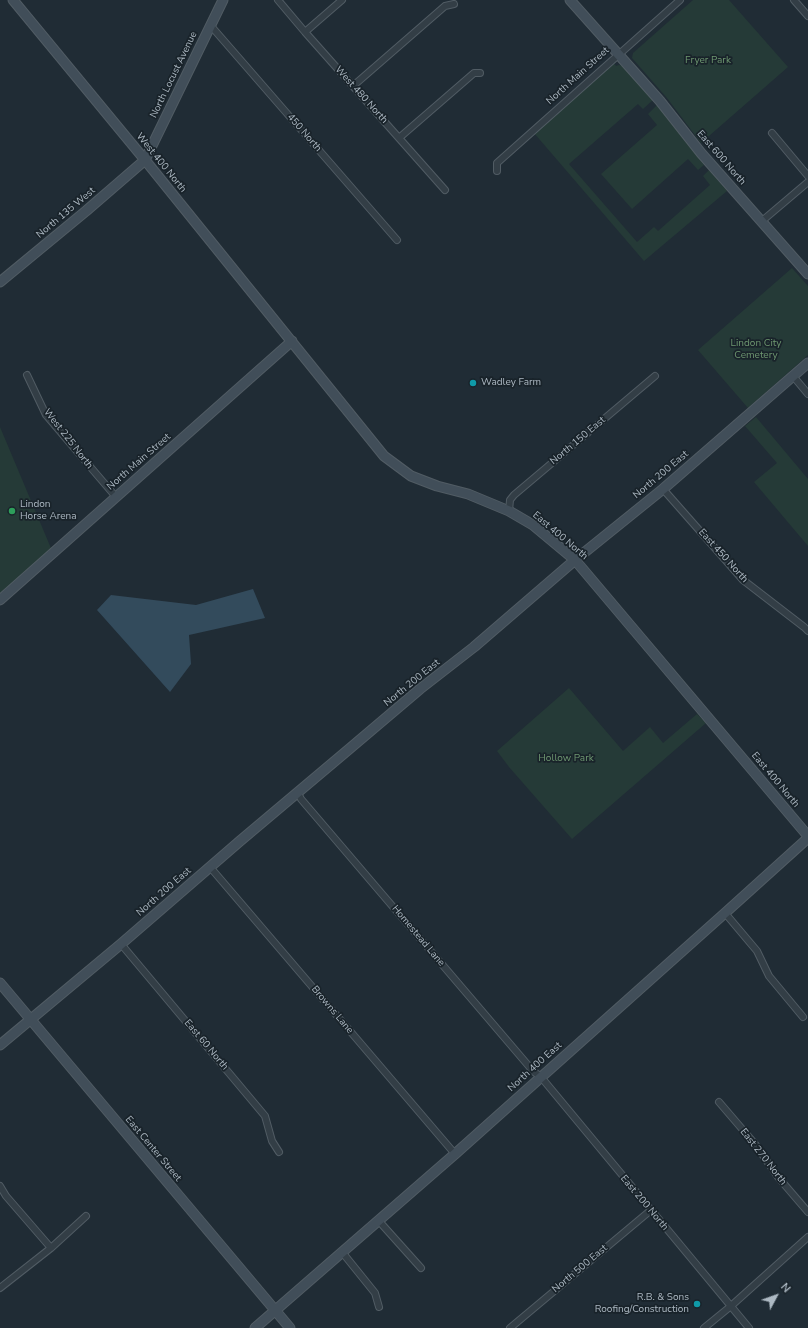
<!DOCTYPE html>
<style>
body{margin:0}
#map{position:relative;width:808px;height:1328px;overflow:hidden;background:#202c35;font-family:"Nunito Sans",sans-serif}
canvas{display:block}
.north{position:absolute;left:756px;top:1276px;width:40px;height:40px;-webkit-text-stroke:3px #19232a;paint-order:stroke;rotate:49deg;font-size:11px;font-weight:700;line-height:16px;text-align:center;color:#adb9c3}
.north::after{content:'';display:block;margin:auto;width:14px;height:18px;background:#adb9c3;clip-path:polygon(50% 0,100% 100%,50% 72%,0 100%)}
</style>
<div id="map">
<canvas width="808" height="1328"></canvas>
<div class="north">N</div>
</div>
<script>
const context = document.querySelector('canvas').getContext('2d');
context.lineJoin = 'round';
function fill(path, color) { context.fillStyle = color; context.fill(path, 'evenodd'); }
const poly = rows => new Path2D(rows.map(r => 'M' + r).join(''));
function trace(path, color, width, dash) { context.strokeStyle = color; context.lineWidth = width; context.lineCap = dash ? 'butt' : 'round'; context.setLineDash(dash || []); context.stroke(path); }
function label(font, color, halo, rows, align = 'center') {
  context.font = font + ' "Nunito Sans",sans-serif'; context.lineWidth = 3.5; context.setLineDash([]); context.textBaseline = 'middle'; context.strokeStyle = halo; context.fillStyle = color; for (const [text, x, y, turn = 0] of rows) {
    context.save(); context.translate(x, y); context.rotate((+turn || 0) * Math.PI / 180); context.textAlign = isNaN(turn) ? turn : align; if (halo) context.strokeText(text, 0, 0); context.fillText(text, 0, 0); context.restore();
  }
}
fill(poly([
 [693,0,729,0,788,67,701,143,667,98,632,58,633,53],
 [613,62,616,66,619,65,623,66,653,100,643,109,638,104,569,164,637,242,654,227,658,231,710,185,703,176,709,170,727,191,644,261,534,133],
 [657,105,704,165,698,170,688,159,632,209,601,174,657,125,648,114],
 [792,268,808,286,808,355,748,408,698,350],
 [756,417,808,479,808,546,754,482,777,463,745,426],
 [0,427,53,553,0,600],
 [569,688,623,751,650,727,663,743,697,714,706,723,572,839,509,767,497,751]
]), '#253a37');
fill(poly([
 [253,589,265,618,189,635,191,664,170,692,97,610,111,595,196,605]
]), '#334b5c');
const street = poly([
 [278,0,305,32,445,190],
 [794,0,808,16],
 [211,26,397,240],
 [305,32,342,0],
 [353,86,445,6,454,4],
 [772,133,808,176],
 [399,138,474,73,480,73],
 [497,171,497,163,680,0],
 [762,221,808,182],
 [27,375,46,415,116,497],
 [793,376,808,394],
 [663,489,743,580,804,627,808,631],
 [509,511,510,500,514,495,655,376],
 [298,793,301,799,533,1071,541,1077,749,1328],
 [210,867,455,1154],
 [725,913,757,951,769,976,803,1017],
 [121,944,265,1116,272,1141,279,1152],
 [719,1102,755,1144,778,1177,808,1212],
 [0,1186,6,1196,51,1248],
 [378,1220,421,1268],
 [342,1252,375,1293,379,1307],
 [0,1288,51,1248,86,1216],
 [510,1328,651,1210],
 [704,1328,731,1306,808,1237]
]);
const secondary = poly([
 [13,0,145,160,384,456,411,476,437,486,468,494,509,511,533,525,575,560,808,836],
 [570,0,660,101,701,153,808,274],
 [0,282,86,211,145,160,223,0],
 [0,600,292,341],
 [0,983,290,1328],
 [0,1045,121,944,240,841,348,750,420,689,474,647,575,560,663,489,808,363],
 [255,1328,455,1154,725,913,808,838]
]);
trace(street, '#515c64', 8);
trace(secondary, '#515c64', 11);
trace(street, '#333e46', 6);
trace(secondary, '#414e59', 9);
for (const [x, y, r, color] of [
 [473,383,4,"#0f9aa8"],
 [12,511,4,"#2e9e5b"],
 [697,1304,4,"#0f9aa8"]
]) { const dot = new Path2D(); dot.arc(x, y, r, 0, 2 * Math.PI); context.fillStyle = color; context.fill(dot); trace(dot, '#19232a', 1.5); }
label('10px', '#6e9770', '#19232a', [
 ["Fryer Park",708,61],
 ["Lindon City",756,344],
 ["Cemetery",756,356],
 ["Hollow Park",566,759]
]);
label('10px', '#adb9c3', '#19232a', [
 ["North Locust Avenue",174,75,-64],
 ["North Main Street",578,76,-42],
 ["West 480 North",361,95,48],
 ["450 North",304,133,49],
 ["East 600 North",721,158,49],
 ["West 400 North",161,163,51],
 ["North 135 West",66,213,-40],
 ["West 225 North",68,439,52],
 ["North 150 East",578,441,-40],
 ["North Main Street",139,462,-41],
 ["North 200 East",661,475,-40],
 ["East 400 North",560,536,40],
 ["East 450 North",723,556,48],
 ["North 200 East",412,683,-39],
 ["East 400 North",775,780,50],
 ["North 200 East",164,892,-41],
 ["Homestead Lane",418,936,50],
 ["Browns Lane",332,1010,50],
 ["East 60 North",206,1045,50],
 ["North 400 East",535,1067,-42],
 ["East Center Street",153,1149,50],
 ["East 270 North",763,1157,52],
 ["East 200 North",644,1203,50],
 ["North 500 East",580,1269,-40]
]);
label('10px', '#adb9c3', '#19232a', [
 ["Wadley Farm",481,383],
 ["Lindon",20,505],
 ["Horse Arena",20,517],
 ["R.B. & Sons",689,1298,"right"],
 ["Roofing/Construction",689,1310,"right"]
], 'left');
</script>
